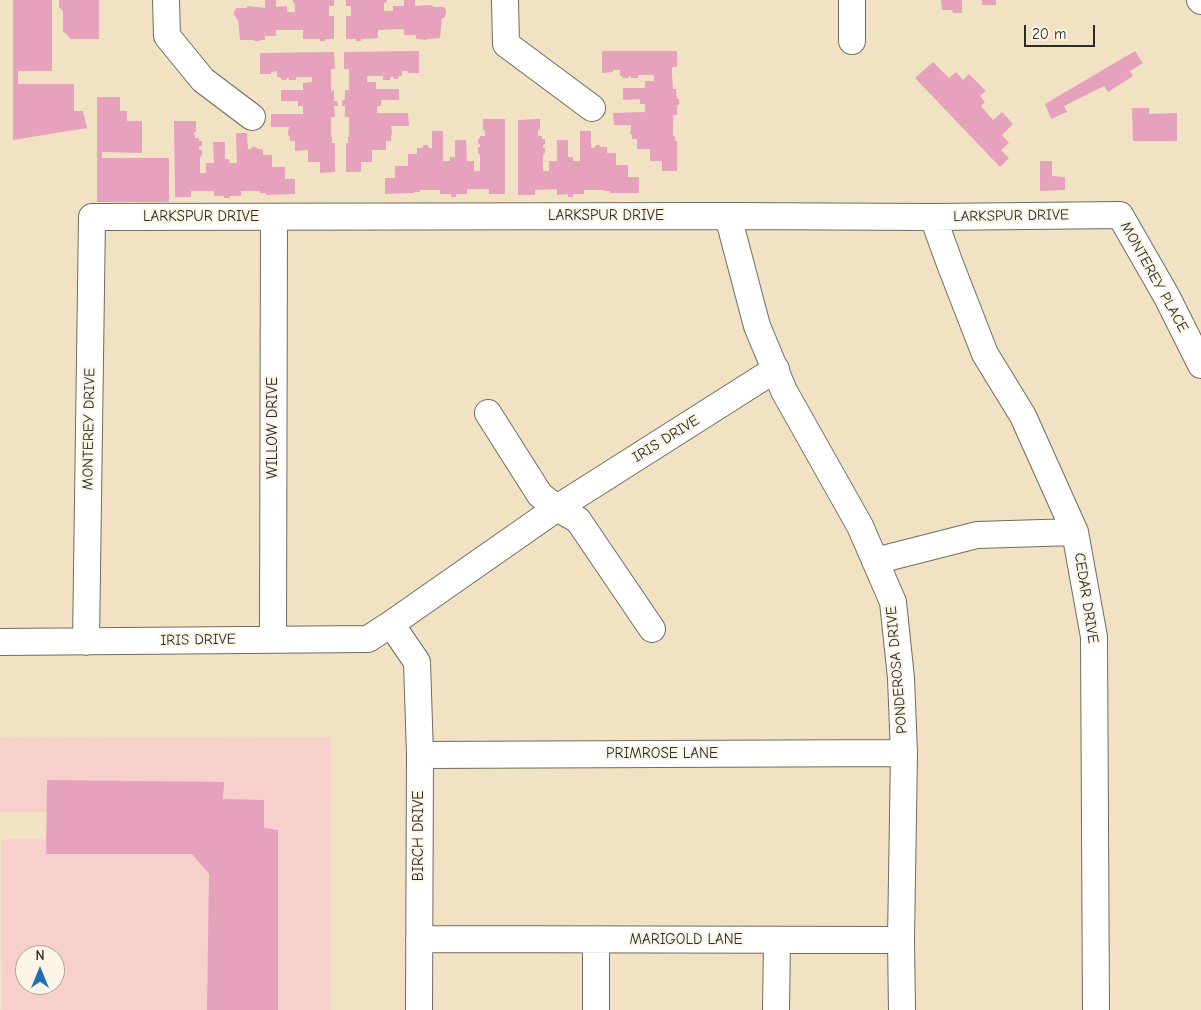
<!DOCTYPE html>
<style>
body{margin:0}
#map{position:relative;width:1201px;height:1010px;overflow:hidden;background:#f1e2c4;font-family:"Comic Neue",sans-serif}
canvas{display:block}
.north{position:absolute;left:15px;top:945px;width:50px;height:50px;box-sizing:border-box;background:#fcf5e5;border:1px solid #a8a49b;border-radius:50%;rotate:0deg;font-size:14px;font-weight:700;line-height:20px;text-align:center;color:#2b2b2b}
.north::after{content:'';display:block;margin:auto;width:18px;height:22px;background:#1f6fb2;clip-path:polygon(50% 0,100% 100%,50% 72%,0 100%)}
.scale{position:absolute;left:1024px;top:25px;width:71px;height:22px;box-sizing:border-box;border:2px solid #2b2b2b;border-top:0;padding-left:6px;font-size:15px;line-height:18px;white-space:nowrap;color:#2b2b2b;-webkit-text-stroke:4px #fcf5e5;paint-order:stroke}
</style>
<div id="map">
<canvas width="1201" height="1010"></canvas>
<div class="north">N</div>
<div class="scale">20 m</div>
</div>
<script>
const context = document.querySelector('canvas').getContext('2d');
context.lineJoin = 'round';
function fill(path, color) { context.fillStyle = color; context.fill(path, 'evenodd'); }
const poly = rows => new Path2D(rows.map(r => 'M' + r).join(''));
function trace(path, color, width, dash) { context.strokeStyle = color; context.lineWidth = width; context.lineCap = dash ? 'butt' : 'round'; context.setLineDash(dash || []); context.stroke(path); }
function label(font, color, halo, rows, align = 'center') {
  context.font = font + ' "Comic Neue",sans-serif'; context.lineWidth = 4; context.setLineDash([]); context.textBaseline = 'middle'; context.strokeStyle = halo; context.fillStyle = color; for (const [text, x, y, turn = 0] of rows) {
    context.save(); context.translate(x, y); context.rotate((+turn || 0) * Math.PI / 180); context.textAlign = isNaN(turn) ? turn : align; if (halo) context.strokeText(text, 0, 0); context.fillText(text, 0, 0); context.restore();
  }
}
fill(poly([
 [331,737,330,1010,2,1010,1,839,54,839,54,812,0,812,0,738],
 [25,955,55,955,55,985,25,985]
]), '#f7d0cb');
fill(poly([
 [13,0,52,0,52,71,18,71,18,84,74,84,74,111,83,111,87,128,13,140],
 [59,0,99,0,99,39,71,39,63,31,63,11,59,7],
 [265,0,276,0,276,7,287,6,287,12,295,12,295,4,293,2,293,0,334,0,334,6,329,6,329,16,334,16,334,39,325,39,325,41,320,41,320,39,303,39,303,30,276,30,276,36,265,36,265,40,260,40,259,41,255,41,253,40,240,40,238,19,236,19,236,17,234,15,234,11,236,10,236,8,246,8,248,6,265,8],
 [346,0,387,0,387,2,384,3,384,11,393,11,393,6,404,6,404,0,415,0,415,6,431,5,434,7,443,7,446,9,446,14,444,18,442,18,440,38,427,39,426,40,416,39,416,35,404,35,404,29,378,30,378,38,361,39,361,41,356,41,356,39,346,39,346,16,351,16,351,6,346,6],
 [941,0,962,0,962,13,953,13,952,10,942,10],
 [982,0,996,0,996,5,982,5],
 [419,51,419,73,408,73,408,71,402,71,402,76,399,76,398,79,394,79,393,77,390,77,390,80,383,80,383,76,367,76,367,82,376,82,376,89,399,89,399,100,381,100,381,106,377,106,377,113,408,113,409,126,391,126,392,134,391,136,391,141,386,141,386,150,372,150,372,162,361,162,361,172,346,172,346,143,348,143,348,137,349,137,349,117,345,117,345,106,342,106,342,100,345,100,345,90,349,90,349,69,344,69,344,52],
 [602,51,677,51,677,67,672,67,672,75,673,89,676,89,677,99,679,99,679,105,677,105,677,115,673,115,673,136,675,136,675,141,677,141,677,171,662,171,662,161,650,161,650,149,637,149,637,139,632,139,632,135,630,134,631,125,614,125,613,113,645,112,645,104,640,104,640,99,623,100,623,88,645,88,645,81,654,81,654,75,638,75,638,78,631,78,631,76,629,76,628,78,623,78,622,76,620,76,620,70,613,70,613,72,602,73],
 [1135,51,1143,63,1130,71,1133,76,1108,92,1104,86,1064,106,1067,112,1051,119,1045,104],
 [334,52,335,69,331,69,331,91,334,90,334,101,337,101,338,106,334,106,335,117,331,117,331,137,332,137,332,143,335,143,335,172,320,173,320,162,308,162,308,150,295,151,295,141,290,141,290,136,288,135,289,127,271,127,271,114,303,114,303,106,298,106,298,101,281,101,281,90,303,90,303,83,312,82,312,77,296,77,296,80,289,80,289,78,287,78,286,80,282,80,280,77,277,77,277,71,271,72,271,74,260,74,260,53],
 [933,62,949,78,956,72,963,80,969,74,986,91,980,96,985,102,981,106,993,120,1002,112,1013,124,1002,135,1009,143,1001,150,1009,158,1000,167,915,78],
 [97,97,120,97,120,111,127,111,127,121,142,121,142,153,102,152,102,158,169,158,169,202,97,202],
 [1132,108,1149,108,1149,114,1177,113,1177,141,1133,141],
 [483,119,505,119,505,194,489,194,489,189,467,189,467,194,456,194,456,197,451,197,451,194,440,194,440,190,420,190,420,192,414,192,414,193,385,194,385,178,395,178,395,166,408,166,408,154,417,154,417,148,422,148,424,145,428,145,429,148,432,148,432,131,443,131,443,161,450,161,450,157,455,157,455,140,466,140,467,161,474,161,474,171,480,171,480,155,478,153,478,147,480,147,480,145,478,143,478,139,480,138,480,136,485,136,485,130,483,130],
 [540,119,540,130,538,130,538,136,542,136,542,139,545,139,545,144,543,145,543,148,545,148,545,153,543,156,543,171,549,171,549,161,557,161,557,140,568,140,568,157,573,157,573,161,580,161,580,131,591,131,591,148,594,148,596,145,599,145,601,147,607,147,607,153,616,153,616,165,628,165,628,177,639,177,639,193,610,193,610,191,604,191,604,190,584,190,584,194,573,194,573,197,568,197,568,194,557,195,557,189,535,190,535,195,518,195,518,120],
 [174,121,196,121,196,132,194,132,195,138,199,138,199,141,202,141,202,146,199,147,199,150,202,150,202,155,200,158,200,173,206,173,206,163,214,163,213,142,225,142,225,159,229,159,230,163,237,163,236,133,247,133,248,149,251,149,252,147,256,147,258,149,263,149,263,155,272,155,272,167,285,167,285,179,295,179,295,194,266,195,266,193,260,193,260,191,241,191,241,196,230,196,230,198,224,198,224,196,214,196,214,191,191,191,191,197,175,197],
 [1040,161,1052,161,1052,176,1065,177,1065,190,1040,191],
 [47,780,224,782,223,799,264,800,264,828,278,830,278,1010,207,1010,209,874,192,854,46,854]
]), '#e6a1bc');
const minor = poly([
 [166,0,167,36,203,80,252,117],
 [505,0,506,44,592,108],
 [852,0,852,41],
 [1200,0,1201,1],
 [728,216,757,326,784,391,860,526,893,602,901,678,904,753,901,940,902,1010],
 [933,217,950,264,985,354,1023,416,1075,532,1094,637,1096,1010],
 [488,413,540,495,557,508,578,520,652,629],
 [875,561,977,535,1075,532],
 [391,624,557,508,776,369],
 [273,640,274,217],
 [0,642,368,639,391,624,417,662,420,755,419,1010],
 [86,642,92,217,728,216,933,217,1120,215,1167,297,1201,365],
 [420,755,904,753],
 [419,939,901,940],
 [596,940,596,1010],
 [776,1010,777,940]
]);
trace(minor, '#706b61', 28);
trace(minor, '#fff', 26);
label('15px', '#2b2b2b', '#fcf5e5', [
 ["LARKSPUR DRIVE",606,216],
 ["LARKSPUR DRIVE",1011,216,-1],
 ["LARKSPUR DRIVE",201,217],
 ["MONTEREY PLACE",1154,277,61],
 ["WILLOW DRIVE",273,428,-90],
 ["MONTEREY DRIVE",89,429,-89],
 ["IRIS DRIVE",666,439,-32],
 ["CEDAR DRIVE",1086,598,81],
 ["IRIS DRIVE",198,640,-1],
 ["PONDEROSA DRIVE",897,670,-95],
 ["PRIMROSE LANE",662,754],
 ["BIRCH DRIVE",419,836,-90],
 ["MARIGOLD LANE",686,940]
]);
</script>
